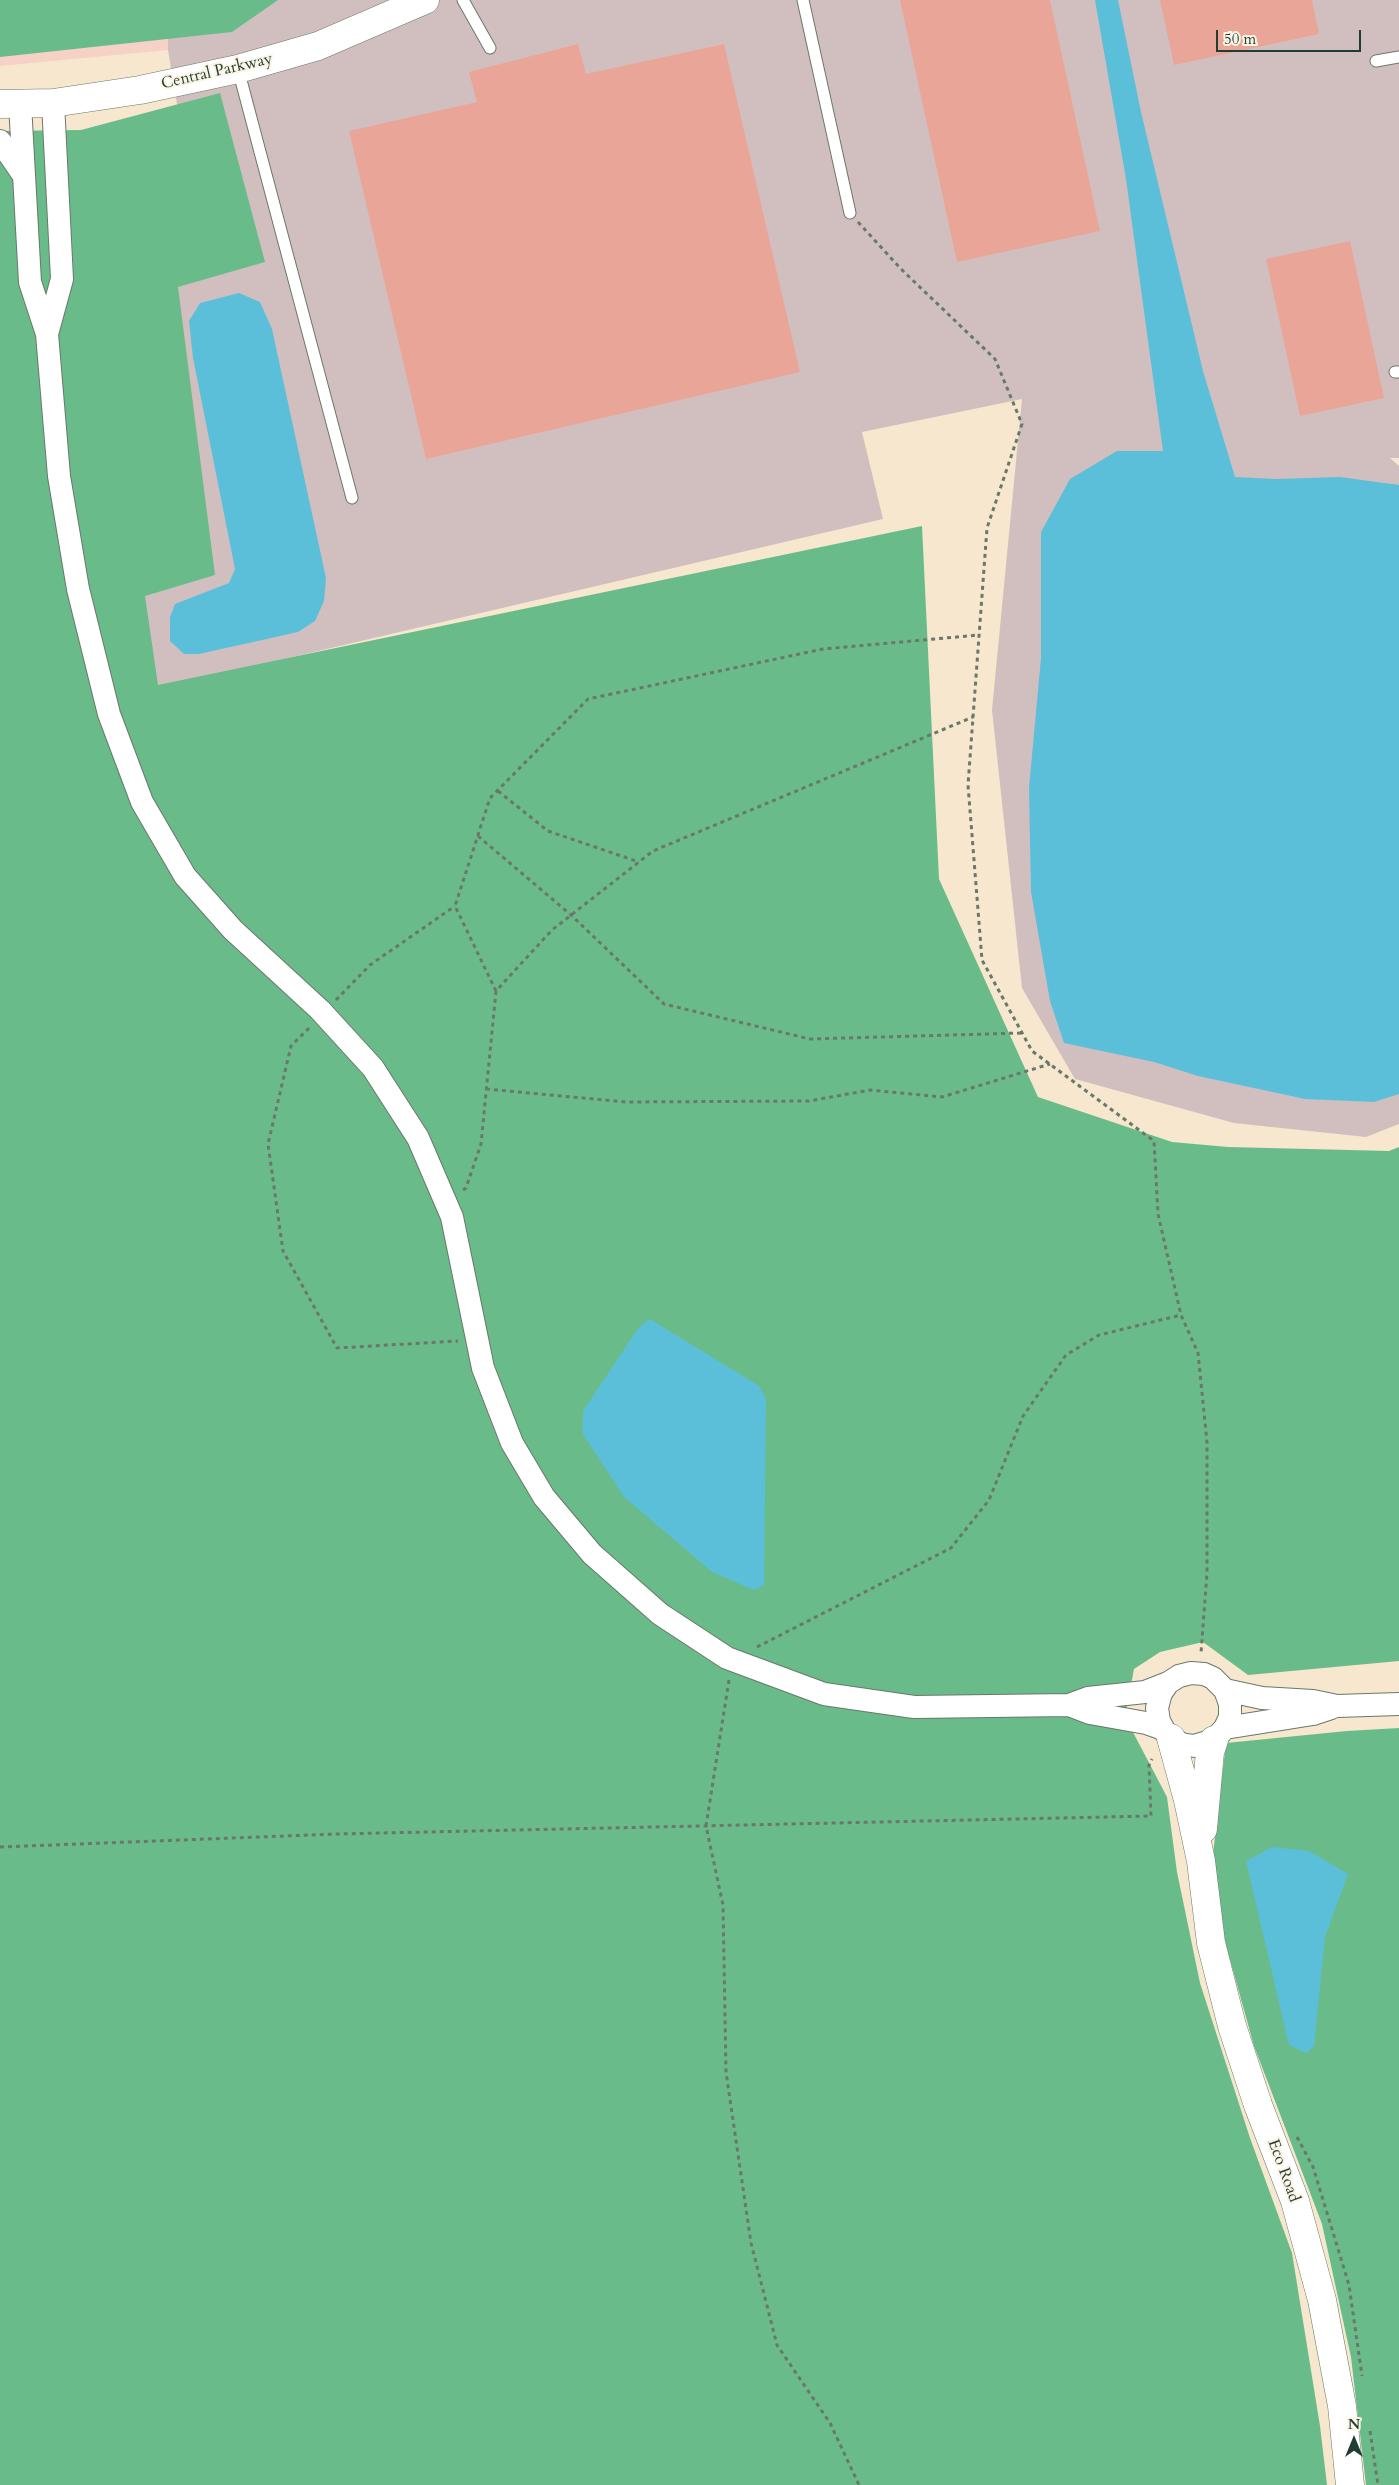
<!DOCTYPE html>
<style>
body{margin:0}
#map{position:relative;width:1399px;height:2485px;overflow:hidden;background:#f6e7ce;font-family:Cardo,serif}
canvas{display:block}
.north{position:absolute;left:1329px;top:2415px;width:50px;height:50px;-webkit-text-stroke:4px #fcf5e5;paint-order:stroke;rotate:0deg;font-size:14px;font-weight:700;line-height:20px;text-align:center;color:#1f3d34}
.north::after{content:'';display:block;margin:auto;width:18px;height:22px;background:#1f3d34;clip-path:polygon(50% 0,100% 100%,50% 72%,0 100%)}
.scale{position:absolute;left:1216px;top:30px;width:145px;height:22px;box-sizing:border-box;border:2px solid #1f3d34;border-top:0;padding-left:6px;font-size:15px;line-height:18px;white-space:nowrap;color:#1f3d34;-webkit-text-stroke:4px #fcf5e5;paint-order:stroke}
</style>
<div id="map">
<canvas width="1399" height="2485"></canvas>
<div class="north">N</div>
<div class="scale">50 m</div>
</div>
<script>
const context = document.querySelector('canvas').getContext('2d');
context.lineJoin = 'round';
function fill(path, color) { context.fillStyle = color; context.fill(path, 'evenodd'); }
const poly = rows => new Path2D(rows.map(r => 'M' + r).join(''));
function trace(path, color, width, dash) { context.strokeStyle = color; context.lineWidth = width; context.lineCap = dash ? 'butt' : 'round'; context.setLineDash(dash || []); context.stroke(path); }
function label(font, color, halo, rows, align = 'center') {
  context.font = font + ' Cardo,serif'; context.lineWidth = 4; context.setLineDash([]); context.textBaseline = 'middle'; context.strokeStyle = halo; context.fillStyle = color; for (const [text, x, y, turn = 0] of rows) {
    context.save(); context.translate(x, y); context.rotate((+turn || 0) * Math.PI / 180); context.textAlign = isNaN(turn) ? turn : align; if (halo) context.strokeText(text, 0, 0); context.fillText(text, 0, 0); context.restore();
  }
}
fill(poly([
 [0,0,167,0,168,50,0,66]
]), '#f6d1c5');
fill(poly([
 [167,0,1399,0,1399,458,1390,458,1399,466,1399,1124,1366,1137,1234,1123,1075,1079,1022,988,992,710,1022,399,862,432,883,519,130,695,180,122,168,50]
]), '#d1bfbf');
fill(poly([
 [0,0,278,0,232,32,0,57],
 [220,93,265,262,178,287,215,575,145,596,158,685,922,526,939,879,1038,1097,1172,1142,1228,1147,1389,1151,1399,1147,1399,1661,1248,1675,1203,1642,1160,1652,1134,1669,1125,1717,1167,1797,1177,1872,1200,1983,1250,2138,1292,2253,1320,2426,1327,2485,0,2485,0,131,81,130],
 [1399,1728,1399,2485,1366,2485,1351,2357,1322,2224,1254,2046,1226,1945,1212,1863,1226,1743,1347,1731]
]), '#69bc89');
fill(poly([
 [1095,0,1118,0,1141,112,1203,371,1235,477,1276,479,1340,477,1399,485,1399,1094,1374,1102,1305,1099,1198,1076,1154,1062,1064,1043,1050,1001,1031,892,1029,788,1041,658,1041,532,1070,479,1117,451,1163,451,1126,179],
 [239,293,260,302,272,329,326,578,324,601,315,621,298,632,199,654,184,654,170,641,170,617,175,604,229,583,235,569,193,358,189,321,200,303],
 [650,1319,759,1386,766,1399,764,1585,754,1590,712,1572,624,1497,583,1434,583,1411,639,1327],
 [1272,1847,1309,1851,1348,1874,1325,1937,1314,2046,1306,2053,1289,2045,1246,1861]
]), '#5bbfd9');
fill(poly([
 [900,0,1050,0,1100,231,957,262],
 [1160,0,1312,0,1319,34,1174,65],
 [578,44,586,74,724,44,800,372,426,459,349,131,477,102,469,72],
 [1350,241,1384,398,1300,416,1266,259]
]), '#e9a698');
const service = poly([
 [463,0,490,48],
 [803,0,850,213],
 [1376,61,1399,57],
 [238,69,352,498],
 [1395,372,1399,372]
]);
const minor = poly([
 [20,104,30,282,47,334,59,476,78,589,109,714,142,802,185,876,233,930,320,1010,373,1068,418,1138,452,1217,483,1368,512,1443,544,1497,592,1554,660,1614,727,1658,824,1694,914,1707,1069,1705,1090,1713,1146,1723,1163,1729],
 [0,141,22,173],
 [47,334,62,279,53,103],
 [1225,1690,1230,1704,1230,1717,1225,1728,1214,1740,1194,1746,1181,1744,1165,1732,1159,1721,1157,1708,1161,1693,1168,1683,1179,1676,1191,1673,1204,1674,1213,1678,1225,1690,1262,1698,1313,1701,1337,1706,1399,1704],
 [1069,1705,1088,1698,1145,1692,1168,1683],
 [1225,1728,1313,1714,1331,1708]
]);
const tertiary = poly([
 [0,104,53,103,140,90,238,69,318,46,425,0],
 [1171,1738,1188,1800,1201,1861,1211,1943,1232,2026,1258,2105,1295,2201,1322,2300,1342,2406,1350,2485],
 [1203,1829,1210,1752,1214,1740]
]);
trace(service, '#6a786a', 13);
trace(minor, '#6a786a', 24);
trace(tertiary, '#6a786a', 29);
trace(poly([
 [858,222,901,269,995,359,1022,424,987,528,968,785,982,960,1032,1051,1154,1141,1158,1214,1181,1315,1198,1353,1207,1442,1207,1573,1201,1653],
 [498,791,548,831,639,862],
 [478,836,571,915,664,1004,810,1039,1022,1033],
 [496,991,455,906,490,798,588,699,823,649,979,635],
 [336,1000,370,965,455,906],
 [309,1028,291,1046,268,1144,283,1251,337,1348,458,1341],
 [486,1089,626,1102,809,1101,870,1090,942,1097,1050,1064],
 [463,1190,466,1188,481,1144,496,991,552,930,653,851,973,717],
 [757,1647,951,1548,989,1500,1023,1416,1066,1355,1099,1335,1181,1315],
 [729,1680,706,1826,723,1905,726,2072,751,2243,777,2345,830,2423,859,2485],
 [0,1847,336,1834,1151,1816,1149,1765,1152,1759],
 [1297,2137,1313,2167,1349,2285,1362,2376],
 [1370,2431,1378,2485]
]), '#6a786a', 3, [4, 4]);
trace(service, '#fff', 11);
trace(minor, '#fff', 22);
trace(tertiary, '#fff', 28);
label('16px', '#1f3d34', '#fcf5e5', [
 ["Central Parkway",217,72,-13],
 ["Eco Road",1283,2171,70]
]);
</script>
